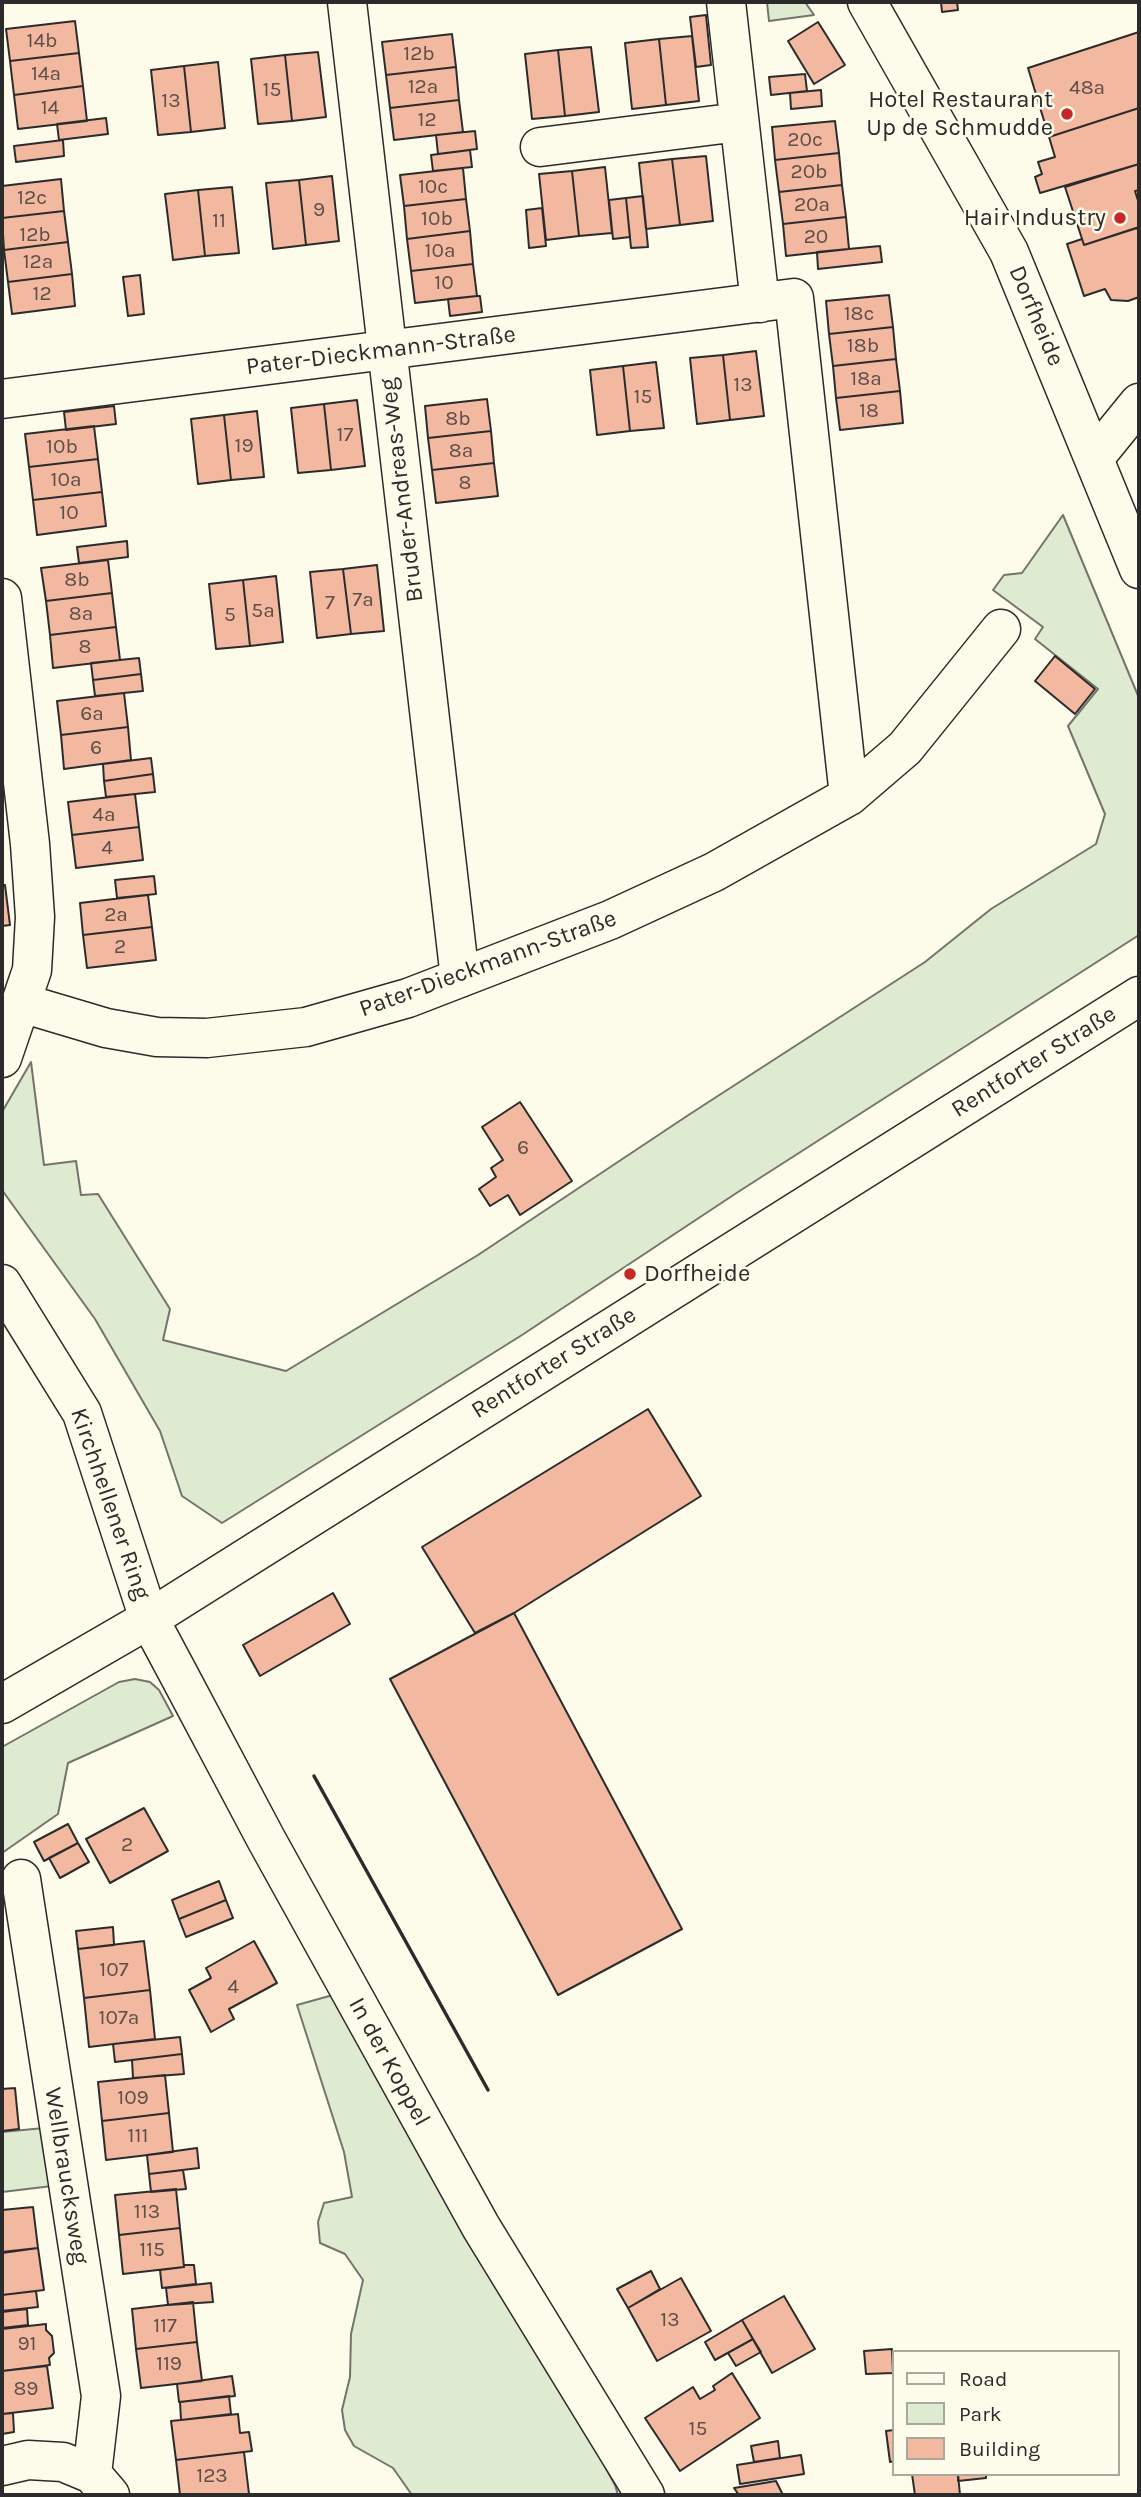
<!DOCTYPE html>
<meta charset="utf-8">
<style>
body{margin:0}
#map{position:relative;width:1141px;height:2497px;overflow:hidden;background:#fdfbea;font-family:Karla,sans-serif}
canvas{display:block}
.frame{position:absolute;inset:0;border:4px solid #2b2b2b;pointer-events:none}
.legend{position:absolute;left:892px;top:2350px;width:228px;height:126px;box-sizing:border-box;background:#fdfbea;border:2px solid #a9a89e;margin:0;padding:9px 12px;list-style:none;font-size:21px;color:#2b2b2b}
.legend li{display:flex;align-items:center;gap:14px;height:35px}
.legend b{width:35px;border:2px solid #a9a89e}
</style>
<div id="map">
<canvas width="1141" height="2497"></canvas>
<div class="frame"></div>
<ul class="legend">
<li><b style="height:9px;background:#fdfbea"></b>Road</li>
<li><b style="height:19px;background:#deebd1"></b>Park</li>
<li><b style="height:19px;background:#f2b8a0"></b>Building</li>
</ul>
</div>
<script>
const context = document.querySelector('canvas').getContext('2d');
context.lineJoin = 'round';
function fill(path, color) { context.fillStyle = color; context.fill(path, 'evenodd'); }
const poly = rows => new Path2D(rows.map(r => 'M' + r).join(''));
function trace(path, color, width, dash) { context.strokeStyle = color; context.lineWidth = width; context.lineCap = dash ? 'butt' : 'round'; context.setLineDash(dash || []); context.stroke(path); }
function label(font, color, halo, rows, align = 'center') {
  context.font = font + ' Karla,sans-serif'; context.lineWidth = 5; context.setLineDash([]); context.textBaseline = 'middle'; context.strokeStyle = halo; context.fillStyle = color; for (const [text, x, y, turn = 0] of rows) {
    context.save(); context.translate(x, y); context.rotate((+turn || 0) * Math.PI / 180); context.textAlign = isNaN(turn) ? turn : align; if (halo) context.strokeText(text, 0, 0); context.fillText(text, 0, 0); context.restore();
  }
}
const green = poly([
 [767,2,805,2,814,15,769,21,767,2],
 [1063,515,1139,698,1139,935,738,1192,522,1335,222,1523,182,1496,160,1431,95,1319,2,1190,2,1112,31,1062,44,1165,76,1161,81,1195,98,1194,170,1309,163,1340,286,1371,478,1255,690,1114,925,962,991,909,1096,844,1105,814,1068,726,1098,689,1035,639,1043,627,993,590,1004,575,1022,573,1063,515],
 [135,1679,150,1682,159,1690,173,1716,68,1763,58,1814,2,1853,2,1747,119,1682,135,1679],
 [333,1995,578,2417,615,2485,618,2495,412,2495,393,2468,354,2446,345,2430,342,2410,350,2377,351,2334,363,2280,345,2254,320,2243,318,2222,324,2203,352,2197,344,2152,297,2005,333,1995],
 [44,2128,52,2186,2,2192,2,2132,44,2128]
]);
fill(green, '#deebd1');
trace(green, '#74746e', 2);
const building = poly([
 [941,2,957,2,958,10,942,12,941,2],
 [706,15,711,65,696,67,690,17,706,15],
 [75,21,79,53,10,61,6,29,75,21],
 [818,22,845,65,814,84,788,41,818,22],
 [1139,32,1139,108,1049,137,1028,68,1139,32],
 [452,34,456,67,386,75,382,42,452,34],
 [692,36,699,101,666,105,659,39,692,36],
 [659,39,666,105,632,109,625,43,659,39],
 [591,47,599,112,565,116,558,50,591,47],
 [558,50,565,116,532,119,525,54,558,50],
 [318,52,326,117,292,121,285,55,318,52],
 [79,53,83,86,14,95,10,61,79,53],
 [285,55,292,121,258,124,251,59,285,55],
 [218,62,225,128,191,132,184,66,218,62],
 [184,66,191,132,158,135,151,70,184,66],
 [456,67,459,100,390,108,386,75,456,67],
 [805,74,807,91,771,95,769,77,805,74],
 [83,86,87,121,18,129,14,95,83,86],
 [821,90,822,106,791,109,790,93,821,90],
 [459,100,463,132,394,140,390,108,459,100],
 [1139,108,1139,164,1040,193,1035,177,1042,174,1038,162,1055,157,1049,137,1139,108],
 [106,118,108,134,59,140,57,124,106,118],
 [835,121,839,153,775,160,772,127,835,121],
 [475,131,477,149,438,154,436,135,475,131],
 [63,140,64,156,16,162,14,146,63,140],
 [470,150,472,167,433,171,431,155,470,150],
 [839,153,842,185,779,192,775,160,839,153],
 [706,156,713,221,680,225,672,159,706,156],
 [672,159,680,225,646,229,639,163,672,159],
 [1139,164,1139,190,1135,191,1139,204,1139,227,1084,245,1065,187,1139,164],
 [605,167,612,233,579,236,572,171,605,167],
 [463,168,466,199,404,206,400,175,463,168],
 [572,171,579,236,546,240,539,174,572,171],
 [332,176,339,241,306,245,299,180,332,176],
 [61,179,64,211,2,218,2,186,61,179],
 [299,180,306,245,273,249,266,183,299,180],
 [842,185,846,217,783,224,779,192,842,185],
 [232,187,239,253,205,256,198,190,232,187],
 [198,190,205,256,173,260,165,194,198,190],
 [643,196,648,247,631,248,626,198,643,196],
 [626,198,630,237,613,239,609,200,626,198],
 [466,199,470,231,407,239,404,206,466,199],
 [542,208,546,246,529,248,526,210,542,208],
 [64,211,68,242,4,250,2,218,64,211],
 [846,217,849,249,786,256,783,224,846,217],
 [1137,228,1139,232,1139,297,1128,301,1111,300,1105,289,1084,296,1067,244,1082,239,1084,245,1137,228],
 [470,231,473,264,411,271,407,239,470,231],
 [68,242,72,274,8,282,4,250,68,242],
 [880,246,882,262,818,269,817,252,880,246],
 [473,264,477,296,415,303,411,271,473,264],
 [72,274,75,306,12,314,8,282,72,274],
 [140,275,144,314,128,316,123,277,140,275],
 [889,295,893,327,829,334,826,301,889,295],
 [477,296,480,296,482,312,450,316,448,299,477,296],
 [893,327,896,359,833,366,829,334,893,327],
 [756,351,764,416,730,420,723,355,756,351],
 [723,355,730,420,697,424,690,358,723,355],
 [896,359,900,391,836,398,833,366,896,359],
 [656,362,664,428,630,431,623,366,656,362],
 [623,366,630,431,597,435,590,370,623,366],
 [900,391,903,423,840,430,836,398,900,391],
 [487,399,491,431,428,438,425,406,487,399],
 [357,400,365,466,331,470,324,404,357,400],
 [324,404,331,470,298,473,291,408,324,404],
 [114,406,116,424,66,430,64,412,114,406],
 [257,411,264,477,231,480,224,415,257,411],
 [224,415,231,480,198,484,191,419,224,415],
 [94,426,98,459,29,467,25,434,94,426],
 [491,431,494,463,432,470,428,438,491,431],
 [98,459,102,492,33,500,29,467,98,459],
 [494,463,498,496,436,503,432,470,494,463],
 [102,492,106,526,37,535,33,500,102,492],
 [127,541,128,557,79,563,77,547,127,541],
 [108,560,112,593,46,601,41,568,108,560],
 [377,565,384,631,351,634,343,569,377,565],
 [343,569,351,634,317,638,310,572,343,569],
 [276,576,283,642,250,646,243,580,276,576],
 [243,580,250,646,216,649,209,584,243,580],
 [112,593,116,627,50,635,46,601,112,593],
 [116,627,120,660,53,668,50,635,116,627],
 [1055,656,1095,689,1075,714,1035,681,1055,656],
 [139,658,141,674,93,680,91,663,139,658],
 [141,674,143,691,95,696,93,680,141,674],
 [124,693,128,727,61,735,57,701,124,693],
 [128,727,131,760,64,769,61,735,128,727],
 [151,758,153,774,104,781,103,764,151,758],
 [153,774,155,792,106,797,104,781,153,774],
 [135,794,139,827,72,835,68,802,135,794],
 [139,827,143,860,76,868,72,835,139,827],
 [154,876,156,894,117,898,115,880,154,876],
 [2,885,5,885,10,925,2,926,2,885],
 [148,895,152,927,83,935,80,903,148,895],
 [152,927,156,960,87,968,83,935,152,927],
 [520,1102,572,1181,520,1215,508,1195,490,1206,479,1189,496,1177,491,1168,503,1160,482,1127,520,1102],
 [648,1409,701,1496,514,1613,475,1633,422,1547,648,1409],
 [333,1593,350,1624,260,1676,243,1645,333,1593],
 [514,1613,682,1929,558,1995,390,1679,514,1613],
 [144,1808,168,1851,110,1883,86,1839,144,1808],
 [68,1824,78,1843,44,1861,34,1842,68,1824],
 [78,1843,89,1862,60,1878,49,1858,78,1843],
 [219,1881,226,1900,179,1919,172,1900,219,1881],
 [226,1900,233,1918,186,1937,179,1919,226,1900],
 [113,1927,114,1945,78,1949,76,1931,113,1927],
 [144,1941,150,1990,84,1998,78,1949,144,1941],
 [254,1941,277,1983,229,2009,234,2019,211,2032,189,1990,211,1978,206,1968,254,1941],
 [150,1990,155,2039,89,2047,84,1998,150,1990],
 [180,2037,182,2054,115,2062,113,2044,180,2037],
 [182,2054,184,2074,133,2078,132,2060,182,2054],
 [165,2075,169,2113,102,2121,98,2082,165,2075],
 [15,2088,19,2129,2,2131,2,2089,15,2088],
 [169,2113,173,2152,106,2160,102,2121,169,2113],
 [197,2148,199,2168,149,2174,147,2155,197,2148],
 [183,2170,186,2189,151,2192,149,2174,183,2170],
 [176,2189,180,2228,119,2235,115,2195,176,2189],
 [33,2207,38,2248,2,2252,2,2210,33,2207],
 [180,2228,184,2267,123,2274,119,2235,180,2228],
 [38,2248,44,2290,2,2295,2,2253,38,2248],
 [184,2265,194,2265,196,2284,162,2288,160,2270,184,2267,184,2265],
 [651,2271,660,2289,628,2308,617,2289,651,2271],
 [681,2278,711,2331,657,2361,628,2308,681,2278],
 [211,2283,213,2302,168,2305,166,2288,211,2283],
 [36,2291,38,2307,2,2311,2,2295,36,2291],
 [784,2296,815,2349,772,2373,742,2320,784,2296],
 [193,2302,197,2342,136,2349,132,2309,193,2302],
 [27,2309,28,2325,2,2328,2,2312,27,2309],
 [742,2320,753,2339,715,2360,705,2342,742,2320],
 [46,2324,46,2330,52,2336,54,2353,49,2358,50,2365,2,2371,2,2329,46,2324],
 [753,2339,761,2352,736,2366,728,2353,753,2339],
 [197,2342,202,2381,141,2388,136,2349,197,2342],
 [892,2349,893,2373,866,2374,864,2351,892,2349],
 [47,2366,53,2408,2,2414,2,2371,47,2366],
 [732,2373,760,2418,680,2471,645,2418,693,2387,700,2399,715,2390,713,2386,732,2373],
 [232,2376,235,2396,179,2402,177,2384,232,2376],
 [229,2396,231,2414,181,2420,180,2402,229,2396],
 [13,2413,14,2432,2,2434,2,2414,13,2413],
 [238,2414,240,2433,249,2432,252,2451,176,2460,171,2421,238,2414],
 [894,2430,894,2461,890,2462,886,2431,894,2430],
 [778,2441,780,2458,754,2462,751,2446,778,2441],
 [244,2452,249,2494,180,2495,176,2460,244,2452],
 [801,2455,804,2474,740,2484,737,2465,801,2455],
 [912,2474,958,2474,960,2495,915,2495,912,2474],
 [958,2474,986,2474,986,2478,958,2481,958,2474],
 [776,2481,783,2495,739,2495,734,2488,776,2481]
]);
fill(building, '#f2b8a0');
trace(building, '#2b2b2b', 2);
const minor = poly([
 [347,2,460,978],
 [726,2,760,303],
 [867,2,1009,252,1139,569],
 [540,147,739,122],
 [2,399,794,298,849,796],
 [1095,457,1139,403],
 [2,598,30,844,35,917,32,970,2,1058],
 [22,1003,106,1028,157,1037,207,1038,306,1027,408,998,610,920,714,872,849,796,905,748,1001,629],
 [2,1284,82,1413,149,1619,179,1675,266,1839,481,2227,645,2495],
 [21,1879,101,2396,92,2474,110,2495],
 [2,2466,28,2460,63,2462,92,2474]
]);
const major = poly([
 [2,1704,149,1619,1139,996]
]);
trace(minor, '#2b2b2b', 41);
trace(major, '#2b2b2b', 41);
trace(minor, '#fdfbea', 38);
trace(major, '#fdfbea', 38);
trace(poly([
 [314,1776,488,2090]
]), '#2b2b2b', 3.5);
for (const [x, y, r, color] of [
 [1067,114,7,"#c62828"],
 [1120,218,7,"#c62828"],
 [630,1274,7,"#c62828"]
]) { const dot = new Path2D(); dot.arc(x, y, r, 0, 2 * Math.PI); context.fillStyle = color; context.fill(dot); trace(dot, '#fdfbea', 2.5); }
label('21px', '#5d4e48', null, [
 ["14b",42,41],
 ["12b",419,54],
 ["14a",46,74],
 ["12a",423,87],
 ["48a",1087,88],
 ["15",272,90],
 ["13",171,101],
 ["14",50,108],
 ["12",427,120],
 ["20c",805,140],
 ["20b",809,172],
 ["10c",433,187],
 ["12c",32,198],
 ["20a",812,205],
 ["9",319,210],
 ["10b",437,219],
 ["11",219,221],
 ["12b",35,235],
 ["20",816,237],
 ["10a",440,251],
 ["12a",38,262],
 ["10",444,283],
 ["12",42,294],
 ["18c",859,314],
 ["18b",863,346],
 ["18a",866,379],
 ["13",743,385],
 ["15",643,397],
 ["18",869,411],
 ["8b",458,419],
 ["17",345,435],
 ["19",244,446],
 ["10b",62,447],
 ["8a",461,451],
 ["10a",66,480],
 ["8",465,483],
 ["10",69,513],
 ["8b",77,580],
 ["7a",363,600],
 ["7",330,603],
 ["5a",263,611],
 ["8a",81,614],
 ["5",230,615],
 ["8",85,647],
 ["6a",92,714],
 ["6",96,748],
 ["4a",104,815],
 ["4",107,848],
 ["2a",116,915],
 ["2",120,947],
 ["6",523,1148],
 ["2",127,1845],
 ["107",114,1970],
 ["4",233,1987],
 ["107a",119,2018],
 ["109",133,2098],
 ["111",138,2136],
 ["113",147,2212],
 ["115",152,2250],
 ["13",670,2320],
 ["117",165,2326],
 ["91",27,2344],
 ["119",169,2364],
 ["89",26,2389],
 ["15",698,2429],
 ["123",212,2476]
]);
label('24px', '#2b2b2b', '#fdfbea', [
 ["Hotel Restaurant",1053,100],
 ["Up de Schmudde",1053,128],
 ["Hair Industry",1106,218],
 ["Dorfheide",644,1274,"left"]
], 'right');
label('24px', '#2b2b2b', '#fdfbea', [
 ["Dorfheide",1036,316,67],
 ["Pater-Dieckmann-Straße",381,351,-7],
 ["Bruder-Andreas-Weg",402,490,-97],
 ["Pater-Dieckmann-Straße",488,964,-20],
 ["Rentforter Straße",1034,1062,-32],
 ["Rentforter Straße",554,1363,-32],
 ["Kirchhellener Ring",110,1504,71],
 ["In der Koppel",389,2062,61],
 ["Wellbraucksweg",66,2176,81]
]);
</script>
